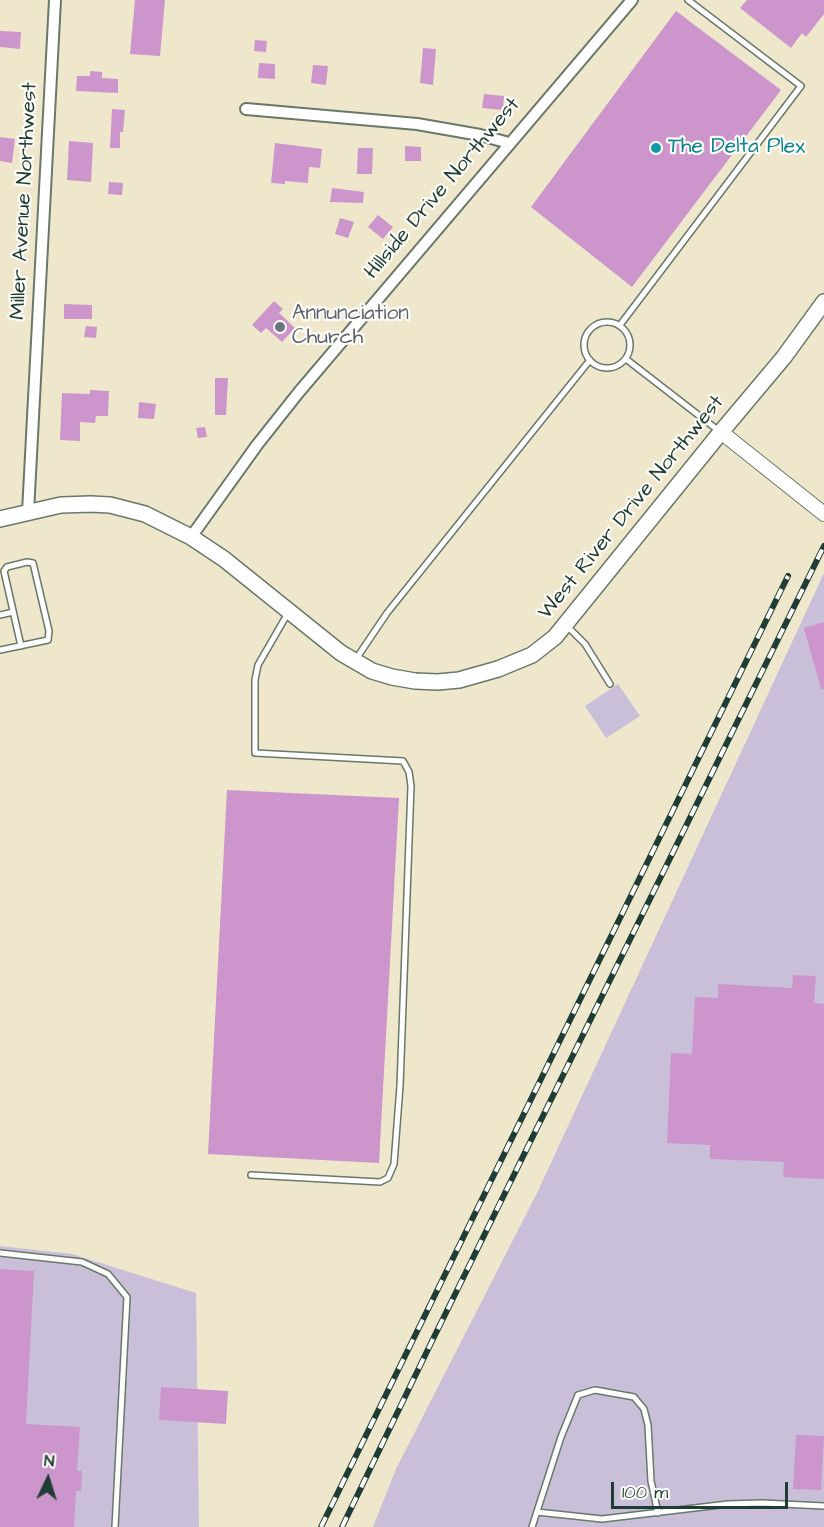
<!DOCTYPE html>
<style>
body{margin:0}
#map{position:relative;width:824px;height:1527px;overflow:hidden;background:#efe7cc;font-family:"Architects Daughter",sans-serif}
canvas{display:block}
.north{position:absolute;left:18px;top:1449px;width:60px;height:60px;-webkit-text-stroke:4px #fdfcf7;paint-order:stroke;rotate:4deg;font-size:16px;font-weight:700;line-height:24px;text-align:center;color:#1f3d34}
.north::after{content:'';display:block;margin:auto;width:21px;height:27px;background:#1f3d34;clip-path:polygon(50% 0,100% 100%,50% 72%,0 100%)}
.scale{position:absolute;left:611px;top:1482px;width:177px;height:27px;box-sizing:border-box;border:3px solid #1f3d34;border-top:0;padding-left:8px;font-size:18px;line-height:21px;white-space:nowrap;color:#1f3d34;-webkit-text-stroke:4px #fdfcf7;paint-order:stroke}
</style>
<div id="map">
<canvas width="824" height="1527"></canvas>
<div class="north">N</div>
<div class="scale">100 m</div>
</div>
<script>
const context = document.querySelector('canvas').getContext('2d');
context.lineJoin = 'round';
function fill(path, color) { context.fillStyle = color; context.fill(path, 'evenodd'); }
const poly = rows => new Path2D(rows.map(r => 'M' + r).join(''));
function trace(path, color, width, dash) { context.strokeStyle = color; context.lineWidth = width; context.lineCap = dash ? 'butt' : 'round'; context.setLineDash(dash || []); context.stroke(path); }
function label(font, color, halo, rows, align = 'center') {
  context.font = font + ' "Architects Daughter",sans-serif'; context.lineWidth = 4.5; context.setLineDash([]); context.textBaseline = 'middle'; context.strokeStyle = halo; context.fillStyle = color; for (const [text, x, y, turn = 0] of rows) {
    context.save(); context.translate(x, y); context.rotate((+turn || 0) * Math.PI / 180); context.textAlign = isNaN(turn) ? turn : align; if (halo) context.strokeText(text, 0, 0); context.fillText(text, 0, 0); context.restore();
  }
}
fill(poly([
 [824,573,824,1527,373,1527,396,1469,537,1193],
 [618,684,640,716,606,738,585,706],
 [0,1246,72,1254,196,1293,199,1527,0,1527]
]), '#c9bfd8');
fill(poly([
 [135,0,165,0,160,56,130,54],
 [747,0,824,0,824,14,806,37,802,33,791,48,740,8],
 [676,11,781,90,632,287,531,207],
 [0,31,21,32,20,49,0,47],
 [255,40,267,41,266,52,254,51],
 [423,48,436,49,433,85,420,83],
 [259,63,275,64,275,79,258,78],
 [313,65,328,66,326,85,311,83],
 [90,71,102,72,102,78,118,79,118,93,76,91,77,76,90,76],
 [484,94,504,96,503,110,482,108],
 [112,109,125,110,123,132,120,132,120,148,110,148],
 [0,137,15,139,12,163,0,161],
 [69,141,93,143,91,182,67,180],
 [275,143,322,149,320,168,309,167,308,183,285,181,285,184,271,183],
 [405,146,421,147,421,161,405,161],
 [358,148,373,148,372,174,357,174],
 [109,182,123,183,122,195,108,194],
 [332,188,364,192,363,203,330,202],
 [378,215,393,227,383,239,368,227],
 [340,218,354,222,348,238,335,234],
 [274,301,283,309,279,313,295,328,282,342,266,328,261,333,252,325],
 [64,304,92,305,92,319,64,319],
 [86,326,97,327,96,338,84,337],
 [215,378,228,378,226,415,215,415],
 [90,390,109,391,108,416,96,416,95,423,80,422,80,441,60,440,62,393,90,394],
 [139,402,156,404,154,419,138,418],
 [205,427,207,437,198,438,196,428],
 [824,622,824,689,821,689,804,628],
 [227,790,399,798,379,1163,208,1154],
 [793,975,816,976,814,1003,824,1004,824,1179,783,1177,784,1162,710,1159,710,1145,667,1143,671,1053,692,1054,695,997,718,998,718,984,792,988],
 [0,1269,34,1271,26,1424,80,1427,77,1471,82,1471,81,1491,76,1491,74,1527,0,1527],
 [161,1387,228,1391,226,1424,159,1420],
 [796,1435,824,1436,821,1490,793,1489]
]), '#cc95cb');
const service = poly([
 '584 345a23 23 0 1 1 46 0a23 23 0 1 1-46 0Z',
 [620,325,801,86,688,0],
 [626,359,719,431],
 [0,615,13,612],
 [567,626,585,644,610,684],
 [0,650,48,640,49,631,33,563,27,562,7,567,4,571,21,646],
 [356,659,387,613,590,360],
 [251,1175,380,1182,388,1178,394,1164,400,1086,411,786,409,772,403,761,255,753,255,680,258,665,288,613],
 [0,1253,82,1262,108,1274,127,1297,115,1527],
 [537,1512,602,1519,728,1504,762,1503,824,1506],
 [532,1527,561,1437,578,1395,595,1390,634,1397,644,1409,648,1425,651,1481,658,1513]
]);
const minor = poly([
 [246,109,417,124,480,135,509,143],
 [28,512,55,0],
 [191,537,257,445,299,392,632,0]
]);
const tertiary = poly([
 [721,432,824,514]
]);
const secondary = poly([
 [0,519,61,505,91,504,110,505,145,514,191,537,224,559,341,653,372,671,392,677,415,681,438,682,459,680,498,669,532,655,555,637,721,432,784,357,824,302]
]);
trace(service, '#687869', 8);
trace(minor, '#687869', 14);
trace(tertiary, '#687869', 16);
trace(secondary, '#687869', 18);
trace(service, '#fff', 5);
trace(minor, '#fff', 10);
trace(tertiary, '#fff', 14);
trace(secondary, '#fff', 15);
const rail = poly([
 [321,1527,788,576],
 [342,1527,433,1339,824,546]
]);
trace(rail, '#1f3d34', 6);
trace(rail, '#fdfcf7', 4, [11]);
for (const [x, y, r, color] of [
 [656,148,6,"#0f9aa8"],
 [280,327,6,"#6b7280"]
]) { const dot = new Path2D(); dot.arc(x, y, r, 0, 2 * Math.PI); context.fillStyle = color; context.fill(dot); trace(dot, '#fdfcf7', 2); }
label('21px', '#0d838f', '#fdfcf7', [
 ["The Delta Plex",668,148]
], 'left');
label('21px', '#1f3d34', '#fdfcf7', [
 ["Hillside Drive Northwest",443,189,-50],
 ["Miller Avenue Northwest",25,201,-87],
 ["West River Drive Northwest",632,508,-51]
]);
label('21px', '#5b616d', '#fdfcf7', [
 ["Annunciation",292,315],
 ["Church",292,339]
], 'left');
</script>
